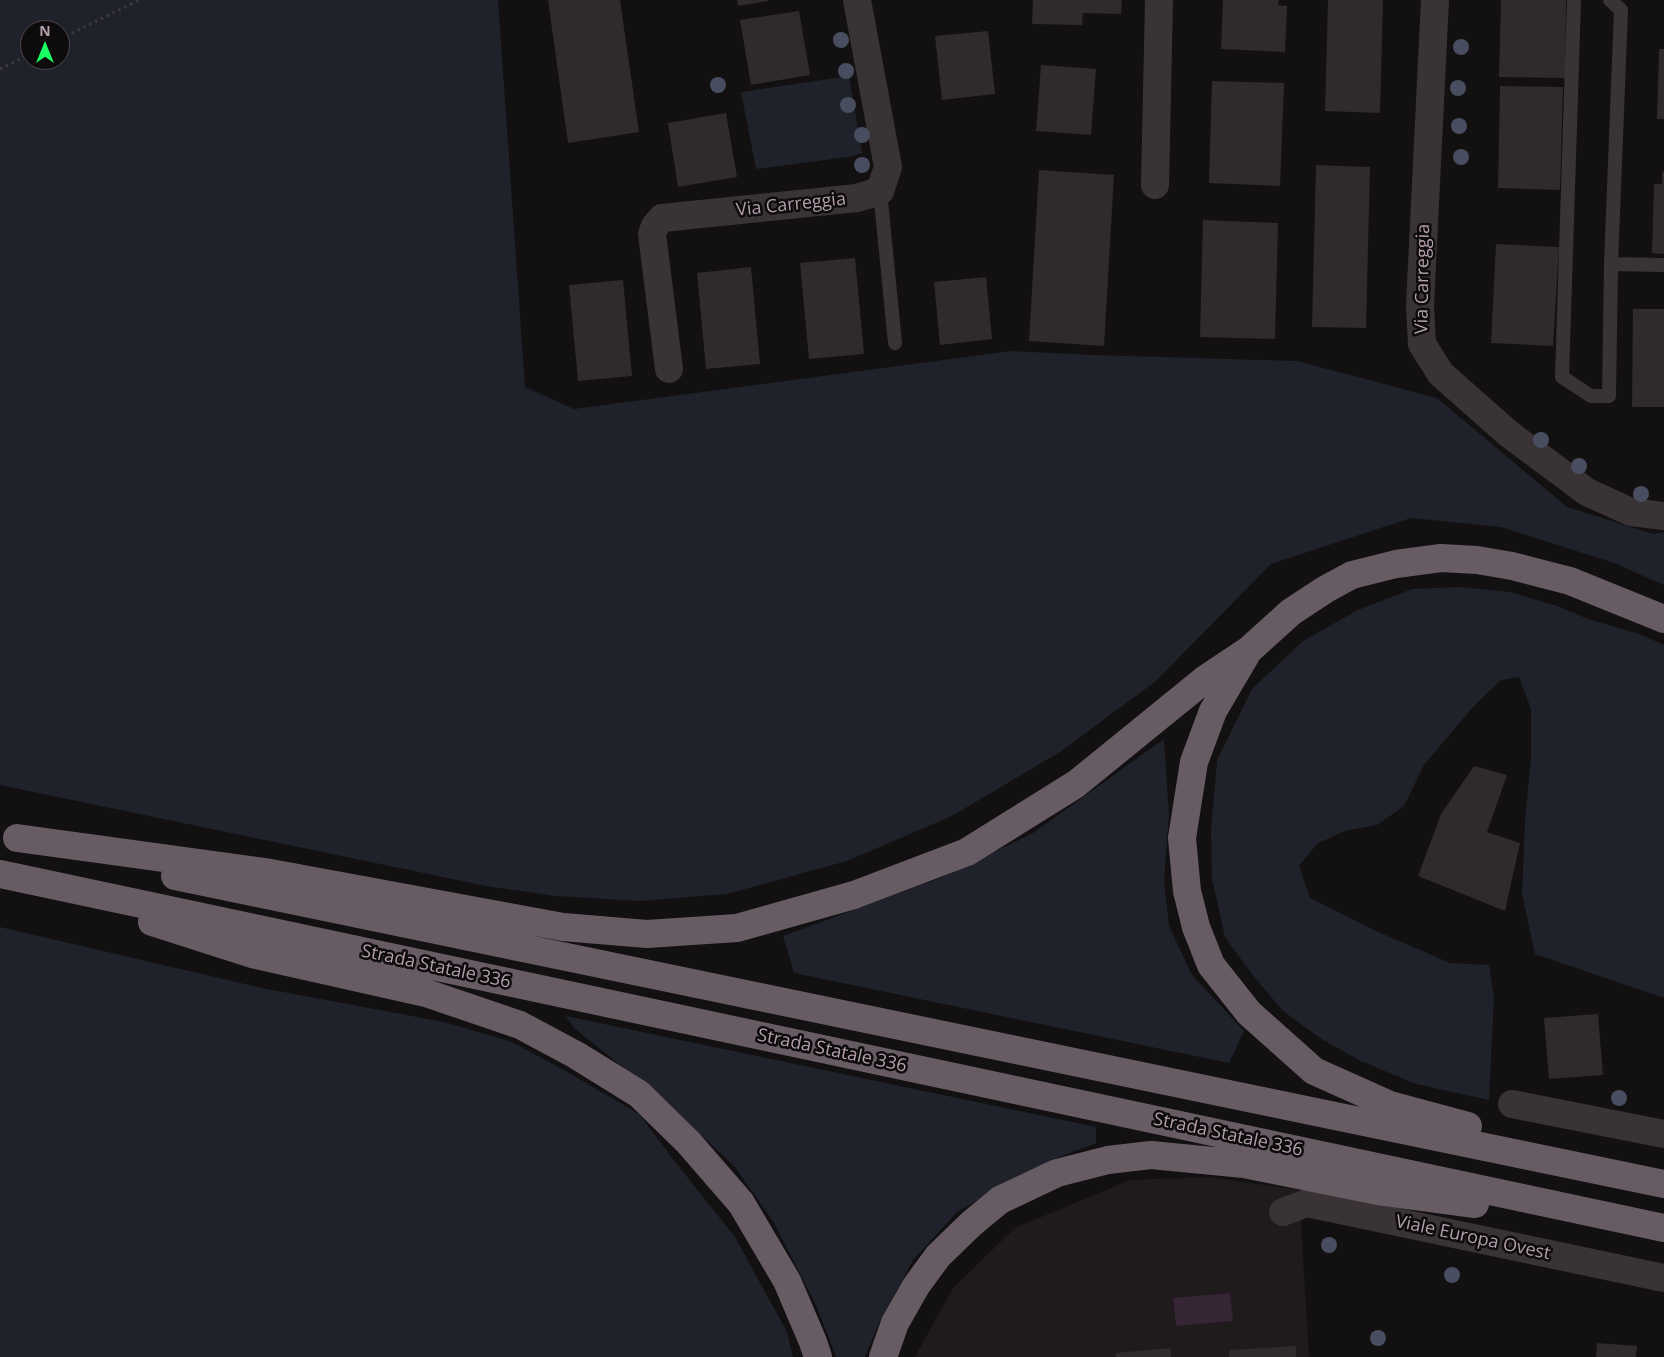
<!DOCTYPE html>
<style>
body{margin:0}
#map{position:relative;width:1664px;height:1357px;overflow:hidden;background:#121010;font-family:"Open Sans",sans-serif}
canvas{display:block}
.north{position:absolute;left:20px;top:20px;width:50px;height:50px;box-sizing:border-box;background:#0d0b0b;border:1px solid #50464c;border-radius:50%;rotate:0deg;font-size:14px;font-weight:700;line-height:20px;text-align:center;color:#b49fad}
.north::after{content:'';display:block;margin:auto;width:18px;height:22px;background:#1aff62;clip-path:polygon(50% 0,100% 100%,50% 72%,0 100%)}
</style>
<div id="map">
<canvas width="1664" height="1357"></canvas>
<div class="north">N</div>
</div>
<script>
const context = document.querySelector('canvas').getContext('2d');
context.lineJoin = 'round';
function fill(path, color) { context.fillStyle = color; context.fill(path, 'evenodd'); }
const poly = rows => new Path2D(rows.map(r => 'M' + r).join(''));
function trace(path, color, width, dash) { context.strokeStyle = color; context.lineWidth = width; context.lineCap = dash ? 'butt' : 'round'; context.setLineDash(dash || []); context.stroke(path); }
function label(font, color, halo, rows, align = 'center') {
  context.font = font + ' "Open Sans",sans-serif'; context.lineWidth = 5; context.setLineDash([]); context.textBaseline = 'middle'; context.strokeStyle = halo; context.fillStyle = color; for (const [text, x, y, turn = 0] of rows) {
    context.save(); context.translate(x, y); context.rotate((+turn || 0) * Math.PI / 180); context.textAlign = isNaN(turn) ? turn : align; if (halo) context.strokeText(text, 0, 0); context.fillText(text, 0, 0); context.restore();
  }
}
fill(poly([
 [1209,1177,1299,1190,1309,1357,915,1357,953,1288,1015,1228,1130,1180]
]), '#1f1b1d');
fill(poly([
 [0,0,498,0,525,387,574,409,1011,351,1094,355,1297,361,1437,398,1567,507,1653,534,1664,532,1664,585,1614,563,1501,527,1411,518,1271,564,1156,681,1060,752,952,816,847,861,727,894,639,901,556,896,486,886,0,785],
 [30,30,60,30,60,60,30,60],
 [849,76,862,153,848,157,756,169,741,92],
 [1462,587,1510,592,1557,606,1588,619,1639,634,1664,645,1664,998,1535,954,1522,894,1525,821,1531,758,1531,709,1519,677,1501,680,1472,708,1424,765,1404,806,1377,825,1344,831,1317,844,1299,866,1310,898,1374,930,1450,963,1489,965,1494,998,1489,1100,1416,1084,1361,1061,1323,1040,1283,1011,1251,973,1225,937,1212,879,1211,831,1217,760,1252,689,1303,641,1358,610,1412,589],
 [1164,739,1169,814,1164,881,1169,926,1192,975,1244,1031,1229,1063,794,973,783,936,943,877,1033,833],
 [0,927,262,988,444,1022,512,1042,564,1070,639,1114,676,1163,735,1237,787,1332,793,1357,0,1357],
 [566,1016,1096,1127,1096,1143,1054,1159,957,1212,913,1260,879,1323,865,1357,836,1357,817,1307,773,1221,734,1166,665,1101,574,1028]
]), '#1f222a');
fill(poly([
 [1230,1293,1233,1321,1176,1326,1173,1298]
]), '#362535');
fill(poly([
 [548,0,620,0,639,132,568,143],
 [737,0,768,0,768,1,738,6],
 [1033,0,1122,0,1121,14,1083,13,1082,25,1032,24],
 [1223,0,1279,0,1278,5,1287,6,1285,52,1221,49],
 [1328,0,1383,0,1380,113,1325,111],
 [1501,0,1566,0,1565,78,1499,77],
 [799,11,810,75,751,85,740,20],
 [988,31,995,94,942,100,935,36],
 [1659,49,1664,49,1664,119,1657,119],
 [1041,65,1096,69,1091,135,1036,131],
 [1212,81,1284,83,1280,186,1209,183],
 [1500,86,1563,87,1560,190,1498,188],
 [726,113,737,177,678,187,668,123],
 [1316,165,1370,167,1366,328,1312,327],
 [1039,170,1114,175,1104,346,1029,341],
 [1662,171,1664,172,1664,254,1652,253,1654,184,1662,184],
 [1203,220,1278,223,1275,339,1200,337],
 [1496,244,1559,247,1553,346,1491,343],
 [855,258,864,354,809,359,800,263],
 [751,267,760,364,706,369,697,273],
 [986,277,992,339,940,345,934,282],
 [623,280,632,376,578,381,569,285],
 [1633,309,1664,309,1664,407,1632,407],
 [1474,766,1507,775,1487,832,1520,843,1505,911,1418,876,1441,814],
 [1598,1014,1603,1075,1549,1079,1544,1018],
 [1597,1343,1637,1346,1636,1357,1596,1357],
 [1296,1346,1296,1357,1229,1357,1229,1350],
 [1171,1348,1171,1357,1116,1357,1116,1353]
]), '#2f2a2c');
trace(poly([
 [60,39,139,0],
 [0,69,30,54]
]), '#40383d', 3, [2.5, 4]);
trace(poly([
 [1574,0,1562,377,1591,396,1609,396,1611,264,1621,10,1610,0],
 [880,191,895,343],
 [1611,264,1664,265]
]), '#3a3336', 14);
trace(poly([
 [1435,0,1420,305,1422,344,1441,374,1509,434,1587,492,1631,512,1664,516],
 [1155,185,1159,0],
 [669,369,652,234,655,226,662,218,857,198,880,191,888,167,857,0],
 [1512,1104,1664,1134],
 [1283,1212,1307,1203,1664,1278]
]), '#3a3336', 28);
trace(poly([
 [1246,655,1213,711,1194,762,1182,838,1187,891,1196,927,1211,965,1249,1013,1314,1071,1390,1105,1468,1126],
 [17,838,265,872,563,927,647,934,737,928,854,895,967,852,1076,784,1204,680,1249,650,1291,612,1326,589,1352,575,1396,564,1441,558,1477,560,1512,566,1570,581,1664,619],
 [0,874,1664,1228],
 [175,876,1664,1184],
 [152,922,252,954,426,993,520,1025,576,1055,639,1094,689,1143,741,1203,787,1281,813,1342,818,1357],
 [883,1357,895,1323,916,1286,938,1256,971,1224,1000,1200,1057,1173,1108,1160,1151,1155,1244,1164,1378,1191,1475,1204]
]), '#685c64', 28);
context.fillStyle = '#484e60';
for (const [x, y] of [
 [841,40],
 [1461,47],
 [846,71],
 [718,85],
 [1458,88],
 [848,105],
 [1459,126],
 [862,135],
 [1461,157],
 [862,165],
 [1541,440],
 [1579,466],
 [1641,494],
 [1619,1098],
 [1329,1245],
 [1452,1275],
 [1378,1338]
]) { context.beginPath(); context.arc(x, y, 8, 0, 2 * Math.PI); context.fill(); }
label('18px', '#b49fad', '#0d0b0b', [
 ["Via Carreggia",791,205,-6],
 ["Via Carreggia",1423,279,-89],
 ["Strada Statale 336",436,967,12],
 ["Strada Statale 336",832,1051,12],
 ["Strada Statale 336",1228,1135,12],
 ["Viale Europa Ovest",1473,1238,12]
]);
</script>
